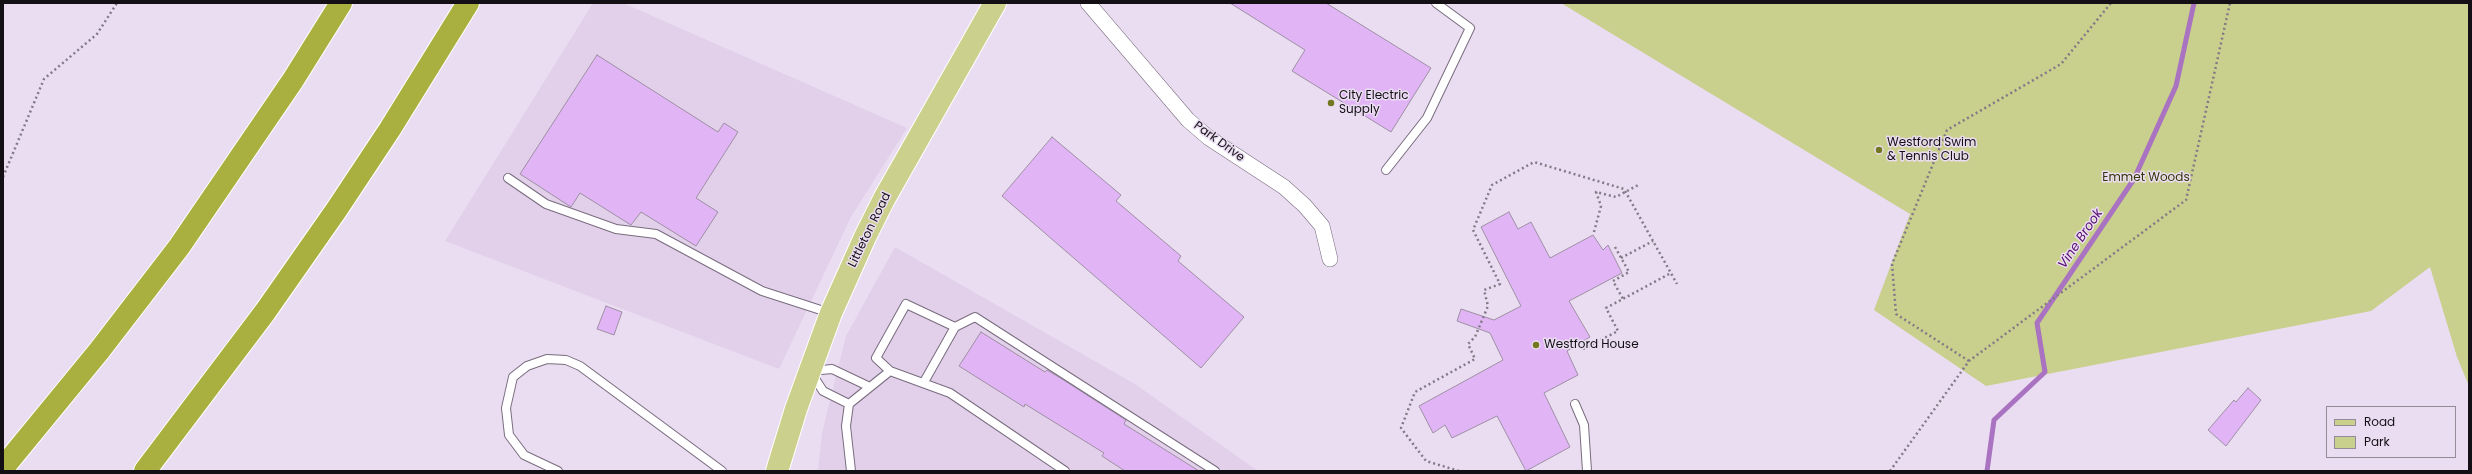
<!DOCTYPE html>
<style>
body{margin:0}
#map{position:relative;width:2472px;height:474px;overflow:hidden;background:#eaddf1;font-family:Poppins,sans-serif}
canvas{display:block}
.frame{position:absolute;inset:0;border:4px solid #130f15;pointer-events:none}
.legend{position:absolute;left:2326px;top:406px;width:130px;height:52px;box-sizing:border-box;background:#eaddf1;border:1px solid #948b99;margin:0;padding:5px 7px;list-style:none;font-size:12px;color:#130f15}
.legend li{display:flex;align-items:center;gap:8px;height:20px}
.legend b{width:20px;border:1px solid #948b99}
</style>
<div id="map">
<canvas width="2472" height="474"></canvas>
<div class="frame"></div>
<ul class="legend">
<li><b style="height:5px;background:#cbd08c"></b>Road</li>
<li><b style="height:11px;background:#c9cf8c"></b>Park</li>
</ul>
</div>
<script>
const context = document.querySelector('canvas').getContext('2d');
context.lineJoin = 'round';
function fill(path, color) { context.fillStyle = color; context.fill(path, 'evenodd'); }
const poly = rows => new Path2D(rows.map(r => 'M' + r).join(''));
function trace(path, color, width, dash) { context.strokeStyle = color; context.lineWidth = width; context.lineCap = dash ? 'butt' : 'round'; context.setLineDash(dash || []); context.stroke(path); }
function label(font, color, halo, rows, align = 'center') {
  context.font = font + ' Poppins,sans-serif'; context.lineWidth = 3; context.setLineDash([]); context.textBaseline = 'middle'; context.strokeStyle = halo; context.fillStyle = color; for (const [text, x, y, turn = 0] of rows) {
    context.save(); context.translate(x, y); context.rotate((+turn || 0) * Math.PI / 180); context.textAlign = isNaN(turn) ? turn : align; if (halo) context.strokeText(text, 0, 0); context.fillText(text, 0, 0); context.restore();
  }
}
fill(poly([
 [593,3,623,3,907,128,851,217,779,369,445,241],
 [895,247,1135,384,1258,471,818,471,822,433,846,336]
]), '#e2d0ea');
fill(poly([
 [1561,3,2469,3,2469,386,2457,357,2430,267,2371,311,1986,386,1874,310,1910,214]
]), '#c9cf8c');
trace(poly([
 [1987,471,1994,420,2045,372,2037,323,2134,179,2176,86,2194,3]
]), '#a973c2', 5);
const building = poly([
 [1230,3,1326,3,1431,68,1391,132,1292,71,1305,50,1230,3],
 [597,55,718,132,724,123,738,132,696,198,718,212,696,246,641,212,631,225,580,193,571,207,520,174,597,55],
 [1052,137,1121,195,1116,201,1181,256,1178,261,1244,317,1201,368,1002,196,1052,137],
 [1509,212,1518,229,1531,222,1550,258,1593,235,1603,250,1608,245,1622,273,1569,301,1590,337,1567,351,1578,375,1544,393,1570,447,1526,471,1497,416,1452,438,1445,425,1433,433,1419,406,1503,360,1490,333,1457,321,1461,309,1494,320,1521,306,1481,227,1509,212],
 [606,306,622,312,614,335,597,329,606,306],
 [981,332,1045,372,1047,370,1062,379,1126,420,1124,424,1199,471,1125,471,1102,456,1104,453,1025,404,1024,407,959,366,981,332],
 [2248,388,2261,400,2226,446,2208,430,2234,400,2236,402,2248,388]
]);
fill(building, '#e1b4f6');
trace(building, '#9d90a3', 1);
const lane = poly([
 [1386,170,1427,118,1470,28,1436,3],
 [508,178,546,204,616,229,656,234,762,291,830,313],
 [955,327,975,317,1215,471],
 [890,371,876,358,906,304,955,327,924,382],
 [849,404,823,391,810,371,832,369,870,387],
 [1575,404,1584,425,1587,471],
 [558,471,524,455,509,435,506,408,513,377,527,366,547,359,566,360,580,366,722,471],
 [851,471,846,426,849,404,890,371,950,393,1065,471]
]);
const street = poly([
 [1088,3,1188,120,1209,138,1284,187,1305,206,1322,226,1330,259]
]);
const primary = poly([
 [777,471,796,409,831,313,865,237,884,199,995,3]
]);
const highway = poly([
 [3,468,99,351,179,247,293,80,341,3],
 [145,471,265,312,337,209,390,129,468,3]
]);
trace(lane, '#786c7e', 10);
trace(street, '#786c7e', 16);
trace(primary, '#fff', 24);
trace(highway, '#fff', 24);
trace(poly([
 [3,177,44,79,97,34,117,3],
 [1594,232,1601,206,1596,192,1616,197,1640,184],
 [1615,247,1629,272,1613,281,1623,299],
 [1621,258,1653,241],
 [1583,349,1618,331,1606,308,1671,273],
 [1969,361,1896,314,1892,264,1947,130,2061,64,2111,3],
 [1459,471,1426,461,1401,428,1415,392,1475,359,1468,344,1475,337,1488,306,1484,290,1500,284,1473,230,1492,185,1534,162,1624,189,1677,284],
 [1890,471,1969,361,2186,200,2230,3]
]), '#837a87', 2.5, [2, 3]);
trace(lane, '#fff', 8);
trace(street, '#fff', 15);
trace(primary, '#cbd08c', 22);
trace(highway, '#a9b03f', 22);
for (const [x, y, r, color] of [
 [1331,103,4,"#727720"],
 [1879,150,4,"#727720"],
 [1536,345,4,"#727720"]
]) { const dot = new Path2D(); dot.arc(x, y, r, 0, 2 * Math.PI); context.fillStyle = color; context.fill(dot); trace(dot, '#eaddf1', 1.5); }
label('12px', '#130f15', '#eaddf1', [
 ["City Electric",1339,96],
 ["Supply",1339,110],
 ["Westford Swim",1887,143],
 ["& Tennis Club",1887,157],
 ["Westford House",1544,345]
], 'left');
label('12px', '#130f15', '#eaddf1', [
 ["Park Drive",1219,142,36],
 ["Littleton Road",870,230,-64]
]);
label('12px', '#333609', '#eaddf1', [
 ["Emmet Woods",2146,178]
]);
label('italic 13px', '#570e71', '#eaddf1', [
 ["Vine Brook",2081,239,-56]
]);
</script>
